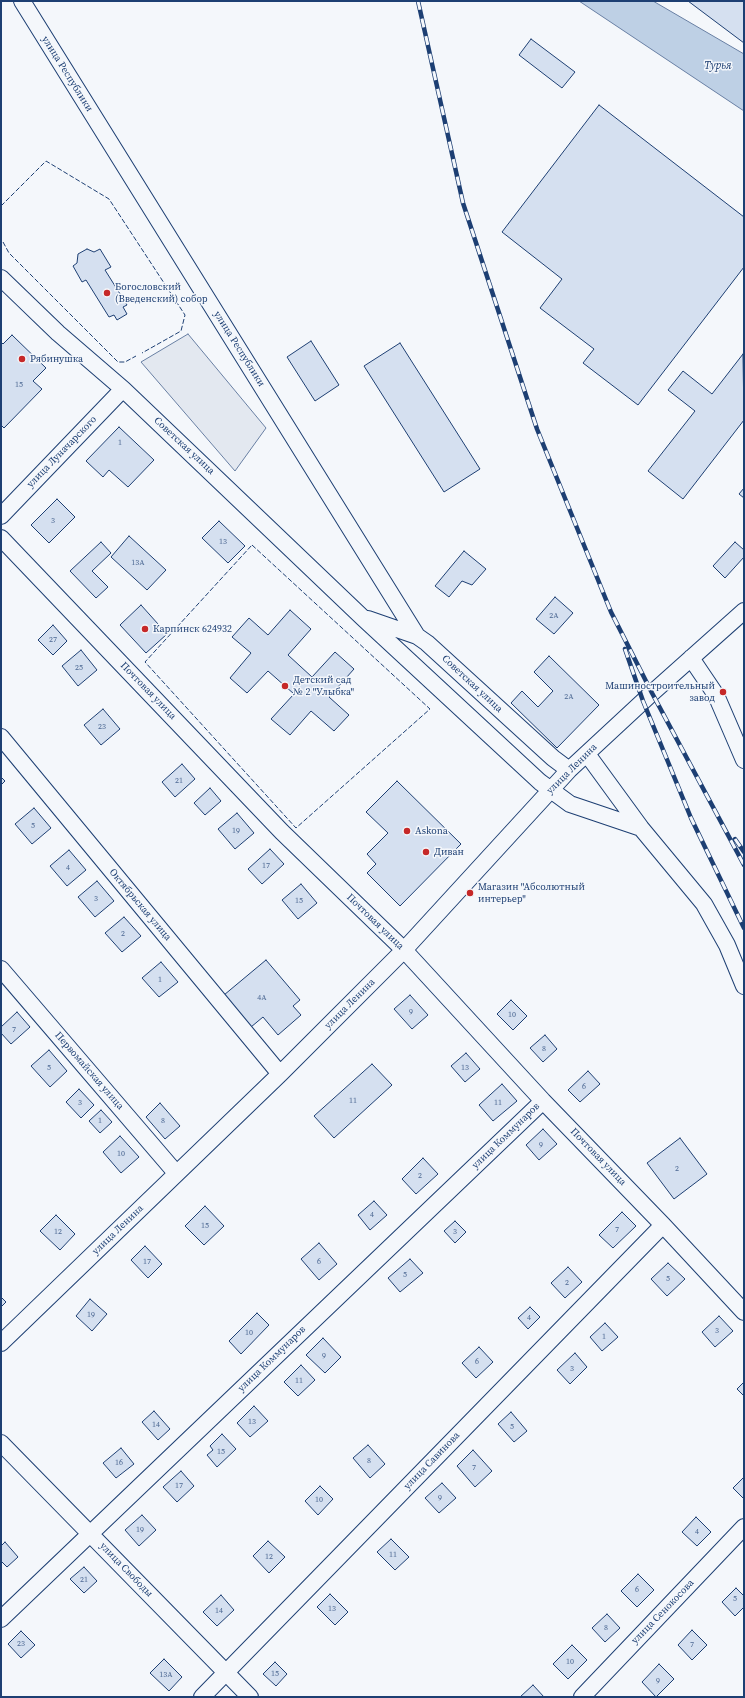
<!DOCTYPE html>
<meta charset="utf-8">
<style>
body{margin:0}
#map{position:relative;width:745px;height:1698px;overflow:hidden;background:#f4f7fb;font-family:"Source Serif 4",serif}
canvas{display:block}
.frame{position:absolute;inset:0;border:2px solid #1d3f73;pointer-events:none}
</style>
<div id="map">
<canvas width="745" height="1698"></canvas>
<div class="frame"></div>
</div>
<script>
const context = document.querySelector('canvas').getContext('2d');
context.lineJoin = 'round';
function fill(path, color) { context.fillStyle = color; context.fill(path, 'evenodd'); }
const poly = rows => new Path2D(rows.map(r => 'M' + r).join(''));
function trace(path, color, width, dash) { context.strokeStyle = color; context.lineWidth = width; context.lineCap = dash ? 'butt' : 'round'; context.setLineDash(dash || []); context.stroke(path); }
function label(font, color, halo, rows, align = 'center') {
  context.font = font + ' "Source Serif 4",serif'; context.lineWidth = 3; context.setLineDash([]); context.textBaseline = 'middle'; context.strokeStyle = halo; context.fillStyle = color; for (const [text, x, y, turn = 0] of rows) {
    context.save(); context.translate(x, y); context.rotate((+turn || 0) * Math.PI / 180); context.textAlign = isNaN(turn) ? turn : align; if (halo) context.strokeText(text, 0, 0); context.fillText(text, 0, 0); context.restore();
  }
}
const parking = poly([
 [188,334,266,428,235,471,141,362,188,334]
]);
fill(parking, '#e3e8f0');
trace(parking, '#687fa3', 1);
const water = poly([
 [579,1,653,1,744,54,744,111,579,1]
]);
fill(water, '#bed0e5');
trace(water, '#687fa3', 1);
const building = poly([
 [688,1,744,1,744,43,688,1],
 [531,39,575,72,562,88,519,55,531,39],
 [599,105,744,217,744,267,638,405,583,363,594,349,540,308,562,279,502,232,599,105],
 [87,249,94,252,100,249,111,267,105,270,127,305,123,307,127,314,117,320,114,315,109,317,86,280,82,282,73,266,77,263,78,254,87,249],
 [12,335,46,368,33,381,42,389,4,428,1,425,1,342,3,344,12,335],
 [311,341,339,385,315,401,287,357,311,341],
 [400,343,480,469,444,492,364,366,400,343],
 [743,354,744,420,683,499,648,471,695,411,668,390,683,371,712,394,743,354],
 [119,427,154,460,128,487,109,470,103,477,86,461,119,427],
 [744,488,744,498,739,494,744,488],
 [57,499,75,517,49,543,31,525,57,499],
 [219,521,245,546,228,563,202,538,219,521],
 [129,536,166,570,147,590,111,557,129,536],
 [101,542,111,553,92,571,108,587,96,598,70,571,101,542],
 [735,542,744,550,744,557,725,578,713,566,735,542],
 [464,551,486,569,472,585,462,581,449,597,435,586,464,551],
 [555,597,573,613,554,634,536,619,555,597],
 [141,605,167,634,146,653,120,625,141,605],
 [290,610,311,629,288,655,312,677,335,652,354,669,329,697,349,715,334,731,311,711,290,735,271,719,294,694,268,671,247,693,230,678,251,653,232,637,249,618,268,635,290,610],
 [53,625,67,641,53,655,38,640,53,625],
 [81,650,97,670,78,686,62,666,81,650],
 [549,656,599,705,557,748,511,703,522,691,538,707,553,691,534,672,549,656],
 [103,709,120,729,101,745,84,725,103,709],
 [182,764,195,779,175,797,162,782,182,764],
 [1,777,5,781,1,785,1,777],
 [397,781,461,844,400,906,367,873,376,864,367,854,388,833,366,812,397,781],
 [210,788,221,801,205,815,194,803,210,788],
 [34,808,51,828,32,844,15,824,34,808],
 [237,813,254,833,235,849,218,829,237,813],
 [270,849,284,864,262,884,248,869,270,849],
 [69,850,86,870,67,886,50,866,69,850],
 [97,881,114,901,95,917,78,897,97,881],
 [301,884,317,903,298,919,282,900,301,884],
 [124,917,141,936,122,952,105,933,124,917],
 [266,960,300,1000,293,1006,301,1015,278,1035,263,1017,251,1027,224,995,266,960],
 [161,962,178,982,159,997,142,978,161,962],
 [410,995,428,1015,412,1029,394,1009,410,995],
 [511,1000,527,1016,513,1030,497,1014,511,1000],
 [17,1012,30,1027,11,1044,1,1033,1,1027,17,1012],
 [545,1035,557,1049,543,1062,530,1048,545,1035],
 [49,1050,67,1071,50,1087,31,1066,49,1050],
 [466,1053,480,1069,465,1082,451,1066,466,1053],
 [372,1064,392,1085,334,1138,314,1116,372,1064],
 [588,1071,600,1084,580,1102,568,1090,588,1071],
 [502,1084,517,1101,493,1121,479,1105,502,1084],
 [79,1089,94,1105,81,1118,66,1102,79,1089],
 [160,1103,180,1126,165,1139,146,1117,160,1103],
 [101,1110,112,1122,100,1133,89,1121,101,1110],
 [543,1129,557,1144,539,1160,526,1145,543,1129],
 [120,1136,139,1157,121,1173,103,1152,120,1136],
 [680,1138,707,1174,674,1199,647,1163,680,1138],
 [423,1158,438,1174,416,1194,402,1179,423,1158],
 [374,1201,387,1215,370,1230,358,1215,374,1201],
 [205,1206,224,1226,204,1245,185,1226,205,1206],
 [622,1212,636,1226,613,1248,599,1235,622,1212],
 [56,1215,75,1234,60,1250,40,1231,56,1215],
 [455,1221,466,1232,455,1243,444,1231,455,1221],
 [319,1243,337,1264,319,1280,301,1259,319,1243],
 [145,1246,162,1264,148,1278,131,1260,145,1246],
 [410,1259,423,1273,400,1292,388,1278,410,1259],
 [668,1263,685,1279,667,1296,651,1279,668,1263],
 [568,1267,582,1282,565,1298,551,1283,568,1267],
 [1,1297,6,1302,1,1307,1,1297],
 [90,1299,107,1314,92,1331,76,1316,90,1299],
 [530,1307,540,1317,528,1329,518,1318,530,1307],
 [257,1313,269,1325,241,1354,229,1341,257,1313],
 [719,1316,733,1331,715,1347,702,1332,719,1316],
 [605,1323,618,1337,602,1351,590,1337,605,1323],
 [323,1338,341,1357,325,1373,306,1355,323,1338],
 [479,1347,493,1362,476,1378,462,1363,479,1347],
 [575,1353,587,1367,570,1384,557,1370,575,1353],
 [301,1365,315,1380,298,1396,284,1382,301,1365],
 [744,1382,744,1396,737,1389,744,1382],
 [254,1406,268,1421,250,1437,237,1423,254,1406],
 [154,1411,170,1429,158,1440,142,1422,154,1411],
 [511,1412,527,1431,514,1442,498,1424,511,1412],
 [222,1434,236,1449,217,1467,207,1455,213,1450,210,1446,222,1434],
 [368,1445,385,1464,370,1478,353,1458,368,1445],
 [121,1448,134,1464,116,1478,103,1463,121,1448],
 [473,1450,492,1471,475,1487,457,1466,473,1450],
 [181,1471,194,1486,177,1502,163,1487,181,1471],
 [744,1477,744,1499,733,1488,744,1477],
 [442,1483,456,1498,439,1513,425,1498,442,1483],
 [320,1486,333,1499,318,1515,305,1501,320,1486],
 [142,1515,156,1530,139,1546,125,1530,142,1515],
 [696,1517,711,1532,697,1546,682,1532,696,1517],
 [391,1539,409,1557,395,1570,377,1552,391,1539],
 [268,1541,285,1557,269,1573,253,1556,268,1541],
 [5,1542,18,1557,7,1567,1,1561,1,1546,5,1542],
 [84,1567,97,1581,84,1593,70,1579,84,1567],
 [638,1574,654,1590,637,1607,621,1591,638,1574],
 [736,1588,744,1596,744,1607,735,1616,722,1602,736,1588],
 [330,1594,348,1612,335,1625,317,1607,330,1594],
 [221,1595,234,1610,217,1626,203,1612,221,1595],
 [607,1614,620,1628,605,1642,592,1628,607,1614],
 [692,1630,707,1645,692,1660,678,1645,692,1630],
 [21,1631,35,1645,21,1658,8,1644,21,1631],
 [572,1645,587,1660,568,1679,553,1664,572,1645],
 [164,1659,182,1677,169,1691,150,1673,164,1659],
 [275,1662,287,1674,276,1686,263,1674,275,1662],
 [659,1664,674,1679,656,1697,642,1682,659,1664],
 [533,1685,544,1697,520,1697,533,1685]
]);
fill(building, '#d5e0f0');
trace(building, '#1d3f73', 1);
const minor = poly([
 [22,1,417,636],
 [1,278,58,333,123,389,363,618,540,782,570,804,641,828],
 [1,516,123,389],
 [1,538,282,832,404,950,543,1101,663,1225,744,1312],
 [368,619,417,636,427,643,553,758,569,770],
 [691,658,716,695,744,760],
 [1,737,280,1074],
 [587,754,641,828,704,904,727,945,744,986],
 [1,969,176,1173],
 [1,1343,280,1074,404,950,569,770,652,693,744,611],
 [1,1443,250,1697],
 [1,1619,543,1101],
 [202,1697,663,1225],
 [582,1697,744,1527]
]);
trace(minor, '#1d3f73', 18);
trace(minor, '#f4f7fb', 16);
const rail = poly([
 [418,1,463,203,537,429,611,612,652,693,744,865],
 [625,649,643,701,691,818,744,928],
 [735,839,744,852]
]);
trace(rail, '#1d3f73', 4.5);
trace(rail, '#f4f7fb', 3, [9]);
trace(poly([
 [1,206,46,161,109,199,185,315,181,331,142,353],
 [3,242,9,253,118,362,125,362,136,356],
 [252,545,430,709,296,828,145,662,252,545]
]), '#1d3f73', 1, [5, 2]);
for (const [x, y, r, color] of [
 [107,293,4,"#c62828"],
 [22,359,4,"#c62828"],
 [145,629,4,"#c62828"],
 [285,686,4,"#c62828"],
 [723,692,4,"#c62828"],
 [407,831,4,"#c62828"],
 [426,852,4,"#c62828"],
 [470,893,4,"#c62828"]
]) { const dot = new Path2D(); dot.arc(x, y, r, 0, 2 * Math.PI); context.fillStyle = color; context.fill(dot); trace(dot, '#f4f7fb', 1.5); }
label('8px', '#4b6792', null, [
 ["15",19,385],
 ["1",120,443],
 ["3",53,521],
 ["13",223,542],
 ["13А",138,563],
 ["2А",554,616],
 ["27",53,640],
 ["25",79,668],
 ["2А",569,697],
 ["23",102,727],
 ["21",179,781],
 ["5",33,826],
 ["19",236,831],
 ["17",266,866],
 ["4",68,868],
 ["3",96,899],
 ["15",299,901],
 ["2",123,934],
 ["1",160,980],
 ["4А",262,998],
 ["9",411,1012],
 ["10",512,1015],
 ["7",14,1030],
 ["8",544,1049],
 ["5",49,1068],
 ["13",465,1068],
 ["6",584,1087],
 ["11",353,1101],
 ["3",80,1103],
 ["11",498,1103],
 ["1",100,1121],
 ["8",163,1121],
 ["9",541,1145],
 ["10",121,1154],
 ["2",677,1169],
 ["2",420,1176],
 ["4",372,1215],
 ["15",205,1226],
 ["7",617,1230],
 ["12",58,1232],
 ["3",455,1232],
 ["17",147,1262],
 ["6",319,1262],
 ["5",405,1275],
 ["5",668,1279],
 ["2",567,1283],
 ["19",91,1315],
 ["4",529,1318],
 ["3",717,1331],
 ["10",249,1333],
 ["1",604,1337],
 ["9",324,1356],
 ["6",477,1362],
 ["3",572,1369],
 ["11",299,1381],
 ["13",252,1422],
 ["14",156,1425],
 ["5",512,1427],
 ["15",221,1452],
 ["8",369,1461],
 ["16",119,1463],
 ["7",474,1468],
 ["17",179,1486],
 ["9",440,1498],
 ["10",319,1500],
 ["19",140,1530],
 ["4",697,1532],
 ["11",393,1555],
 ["12",269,1557],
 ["21",84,1580],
 ["6",637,1590],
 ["5",735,1599],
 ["13",332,1609],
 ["14",219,1611],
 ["8",606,1628],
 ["23",21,1644],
 ["7",692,1645],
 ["10",570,1662],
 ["15",275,1674],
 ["13А",166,1675],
 ["9",658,1681]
]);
label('10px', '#1d3f73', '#f4f7fb', [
 ["улица Республики",67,74,58],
 ["улица Республики",239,349,58],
 ["Советская улица",184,446,43],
 ["улица Луначарского",62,452,-46],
 ["Советская улица",472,684,43],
 ["Почтовая улица",148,691,46],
 ["улица Ленина",572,769,-45],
 ["Октябрьская улица",140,905,50],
 ["Почтовая улица",375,922,44],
 ["улица Ленина",350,1004,-45],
 ["Первомайская улица",89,1071,49],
 ["улица Коммунаров",506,1136,-44],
 ["Почтовая улица",598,1157,46],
 ["улица Ленина",118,1230,-44],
 ["улица Коммунаров",272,1359,-44],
 ["улица Савинова",432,1461,-46],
 ["улица Свободы",126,1570,46],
 ["улица Сенокосова",663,1612,-46]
]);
label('10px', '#1d3f73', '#f4f7fb', [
 ["Богословский",115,287],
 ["(Введенский) собор",115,299],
 ["Рябинушка",30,359],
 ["Карпинск 624932",153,629],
 ["Детский сад",293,680],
 ["№ 2 \"Улыбка\"",293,692],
 ["Машиностроительный",715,686,"right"],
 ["завод",715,698,"right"],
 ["Askona",415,831],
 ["Диван",434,852],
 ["Магазин \"Абсолютный",478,887],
 ["интерьер\"",478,899]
], 'left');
label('italic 11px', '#1d3f73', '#f4f7fb', [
 ["Турья",718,66]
]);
</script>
